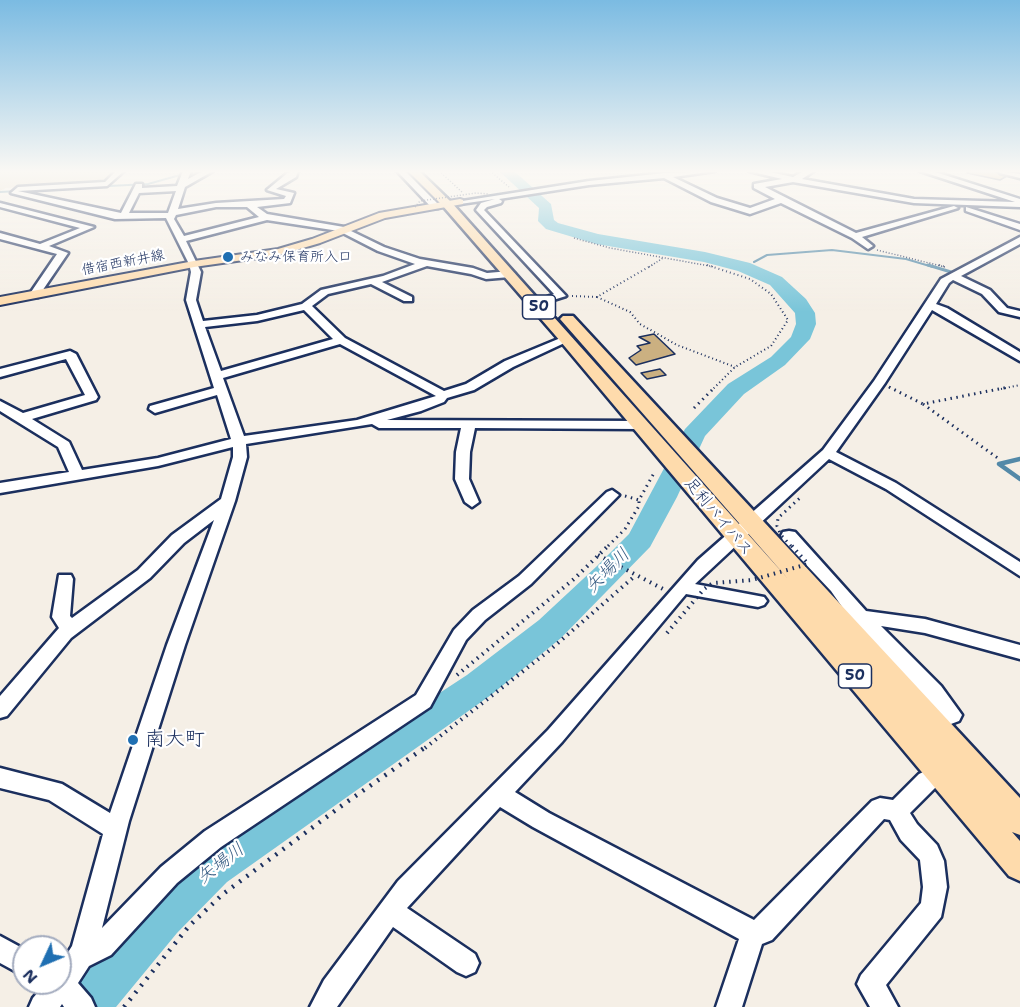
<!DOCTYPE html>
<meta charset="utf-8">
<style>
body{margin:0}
#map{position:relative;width:1020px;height:1007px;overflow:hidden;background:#f5efe6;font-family:"Shantell Sans",sans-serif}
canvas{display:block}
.north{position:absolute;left:12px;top:935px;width:60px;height:60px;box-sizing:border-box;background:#fff;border:2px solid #a4acbf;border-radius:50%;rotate:226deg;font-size:16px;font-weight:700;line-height:24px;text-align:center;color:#1b2f5e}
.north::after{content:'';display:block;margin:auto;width:21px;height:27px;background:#1f6fb2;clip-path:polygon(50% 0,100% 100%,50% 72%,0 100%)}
</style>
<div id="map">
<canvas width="1020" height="1007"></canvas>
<div class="north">N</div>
</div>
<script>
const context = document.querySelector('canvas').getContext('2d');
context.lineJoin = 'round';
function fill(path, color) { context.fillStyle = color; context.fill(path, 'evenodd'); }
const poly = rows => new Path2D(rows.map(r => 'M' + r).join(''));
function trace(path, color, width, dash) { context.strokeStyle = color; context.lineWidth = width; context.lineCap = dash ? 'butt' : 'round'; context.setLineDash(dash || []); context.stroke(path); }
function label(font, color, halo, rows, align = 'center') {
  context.font = font + ' "Shantell Sans","Klee One",sans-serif'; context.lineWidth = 4.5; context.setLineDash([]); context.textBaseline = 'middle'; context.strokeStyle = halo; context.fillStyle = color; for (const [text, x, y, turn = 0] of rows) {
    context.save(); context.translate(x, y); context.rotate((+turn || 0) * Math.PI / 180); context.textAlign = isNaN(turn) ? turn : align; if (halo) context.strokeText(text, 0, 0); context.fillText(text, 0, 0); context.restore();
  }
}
fill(poly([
 [0,171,116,171,102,184,6,188,0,191]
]), '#e8dcc8');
trace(poly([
 [69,188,148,184,180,175],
 [0,192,18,191],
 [754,262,767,255,832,250,906,259,933,267],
 [745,267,749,265]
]), '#5389a8', 2);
trace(poly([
 [928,265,951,272],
 [744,267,748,265],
 [991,291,1008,308]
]), '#5389a8', 3);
trace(poly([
 [1020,459,999,464,1020,479]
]), '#5389a8', 4.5);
fill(poly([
 [499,171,514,171,551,204,554,220,558,223,598,234,705,252,750,263,782,277,806,299,815,313,816,324,810,339,785,365,744,394,705,436,677,497,650,547,561,638,491,695,227,882,177,933,116,1007,61,1007,68,990,145,901,197,852,467,675,539,620,597,566,629,534,685,429,728,384,771,357,791,337,796,324,795,313,770,285,738,271,704,262,596,244,546,229,538,221,539,208,499,171]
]), '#79c5d9');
const building = poly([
 [970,171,993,171,1007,176,1000,180,967,173,970,171],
 [654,334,675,354,636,365,629,358,641,350,637,346,650,343,639,337,654,334],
 [660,369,666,375,647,379,641,373,660,369]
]);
fill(building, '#cbb081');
trace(building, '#1b2f5e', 1.5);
const minor = poly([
 [116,171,124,171,107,186,18,191,121,213,136,184,142,184,142,188,177,186,183,171,191,171,188,179,203,171,213,171,185,187,178,209,216,203,284,199,286,196,267,190,290,171,298,171,296,177,276,189,294,193,290,203,257,207,267,214,350,228,351,231,384,247,420,259,473,268,487,273,510,271,515,274,510,277,486,279,471,274,427,266,382,282,412,297,412,301,404,301,371,284,328,294,312,306,345,338,444,391,466,384,505,361,563,337,571,337,573,339,513,367,474,390,447,398,444,402,421,411,387,420,640,421,647,425,640,429,475,428,470,452,469,479,479,502,472,507,465,502,455,479,456,452,461,428,379,428,372,424,246,444,247,457,235,501,185,645,129,821,102,928,161,867,205,831,416,695,454,630,473,610,519,576,607,492,612,490,619,495,531,584,485,620,466,640,430,707,221,847,177,883,111,955,89,966,78,983,91,998,95,1007,64,1007,62,1004,60,1007,29,1007,33,998,46,983,60,983,60,965,72,946,103,834,49,800,0,788,0,768,62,784,110,813,167,645,214,520,184,543,150,578,71,638,7,716,0,718,0,696,59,628,52,617,59,575,71,575,73,579,70,616,72,618,138,570,172,535,221,499,233,457,233,447,158,466,0,493,0,483,69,472,58,447,0,411,0,401,23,413,85,395,66,359,0,377,0,369,70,351,76,354,98,397,96,400,32,419,69,442,82,470,158,458,231,439,217,395,155,413,149,409,150,406,214,388,186,300,191,272,189,264,166,218,115,219,11,193,18,187,105,182,116,171],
 [176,191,168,213,129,213,139,193,176,191],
 [216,207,247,207,259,217,184,236,174,219,176,215,216,207],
 [267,220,339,231,378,251,415,264,383,276,321,290,302,304,257,315,203,321,196,300,201,272,186,241,267,220],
 [304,310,333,339,221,371,205,327,257,321,304,310],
 [340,344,436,396,357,420,244,436,223,378,340,344],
 [397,171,405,171,438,204,438,208,432,208,397,171],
 [715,171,673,177,717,198,750,208,775,199,754,188,754,184,782,179,749,171,765,171,793,177,804,171,814,171,802,179,914,199,1015,202,920,171,932,171,1020,199,1020,207,914,203,793,182,765,187,856,233,954,206,958,208,862,237,873,246,868,249,852,238,781,203,750,214,711,202,664,178,589,185,499,199,502,201,501,203,487,207,484,210,566,296,550,301,545,298,554,294,476,210,481,203,495,199,460,204,456,202,589,181,665,173,715,171],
 [999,171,1020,174,1020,178,1000,173,999,171],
 [0,203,94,227,49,246,68,253,38,297,29,295,57,254,0,239,0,233,40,244,80,228,0,207,0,203],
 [966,207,1020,224,1020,230,966,211,966,207],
 [1020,237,1020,244,961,276,990,290,1007,308,1020,311,1020,317,999,312,982,294,953,280,949,283,936,304,947,308,1020,352,1020,361,932,310,885,383,836,452,896,483,1020,562,1020,576,886,489,829,459,695,584,764,597,767,601,764,605,758,607,686,594,562,742,515,792,549,813,754,920,872,801,880,798,893,800,919,774,940,764,947,767,951,774,947,781,935,788,910,813,917,824,937,845,944,861,947,887,941,917,886,985,898,1007,870,1007,857,984,861,975,921,903,923,887,920,860,901,840,890,820,884,819,772,940,762,944,742,1007,716,1007,739,939,533,827,500,807,407,908,475,954,479,963,475,972,466,976,457,972,393,927,337,1007,310,1007,324,980,398,881,548,730,698,560,823,450,874,381,941,279,1020,237],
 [789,531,795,532,866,611,925,619,1020,645,1020,659,925,633,881,626,941,686,962,715,959,721,932,731,925,728,922,722,925,716,938,711,855,622,852,621,831,591,783,540,781,536,783,532,789,531],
 [0,936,24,949,24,976,0,963,0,936]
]);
const major = poly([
 [460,199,463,200,463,204,385,218,320,243,279,255,194,267,0,305,0,297,194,261,278,249,312,239,379,213,460,199]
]);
const highway = poly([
 [408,171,419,171,451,202,789,580,560,319,563,316,573,316,1020,798,1020,835,1012,832,1020,841,1020,881,1009,876,561,342,443,206,408,171]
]);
trace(minor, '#1b2f5e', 5);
trace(major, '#1b2f5e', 4);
trace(highway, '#1b2f5e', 5);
trace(poly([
 [439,171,462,192],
 [490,171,509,187],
 [574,238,610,248,715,267],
 [877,250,945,267],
 [649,267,663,258]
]), '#1b2f5e', 1.5, [1, 2]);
trace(poly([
 [707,265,750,279,771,294,788,320,771,346,735,367,713,389],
 [939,265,946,267],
 [572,296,597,297,652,265],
 [597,297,630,312,640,324,677,345,735,367],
 [889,387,892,389],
 [1001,389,1020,385]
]), '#1b2f5e', 2, [1, 3]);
trace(poly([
 [889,387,923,404,1009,387],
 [923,404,999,459],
 [694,408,715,387],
 [625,496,639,500,654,473],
 [608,546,625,529,639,506,639,500]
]), '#1b2f5e', 3, [1.5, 4.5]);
trace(poly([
 [598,555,663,589],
 [457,675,574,579,610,544],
 [425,748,550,650,635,576]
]), '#1b2f5e', 4, [1.5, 5]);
trace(poly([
 [124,1007,189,926,223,894,344,804,427,746]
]), '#1b2f5e', 4.5, [2, 7]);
fill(minor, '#fff');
fill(major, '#fedbac');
fill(highway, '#fedbac');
trace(poly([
 [415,207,420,201,476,193,489,194]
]), '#1b2f5e', 1.5, [1, 2]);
trace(poly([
 [791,546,781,535,777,526,778,518,801,497]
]), '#1b2f5e', 3, [1.5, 4.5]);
trace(poly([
 [667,633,704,589,713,583,752,580,808,564,790,544]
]), '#1b2f5e', 4, [1.5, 5]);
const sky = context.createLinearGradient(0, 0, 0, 312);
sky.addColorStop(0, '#7bbbe2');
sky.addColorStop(0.55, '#faf8f4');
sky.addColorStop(1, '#faf8f400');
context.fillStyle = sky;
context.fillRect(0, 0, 1020, 312);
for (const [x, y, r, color] of [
 [228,257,6,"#1f6fb2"],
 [133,740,6,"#1f6fb2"]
]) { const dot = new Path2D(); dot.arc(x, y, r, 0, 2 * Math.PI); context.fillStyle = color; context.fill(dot); trace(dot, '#fff', 2); }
label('14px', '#1b2f5e', '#fff', [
 ["みなみ保育所入口",240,257]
], 'left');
label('14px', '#1b2f5e', '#fff', [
 ["借宿西新井線",123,263,-11]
]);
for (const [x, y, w] of [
 [539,307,33],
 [855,676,33]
]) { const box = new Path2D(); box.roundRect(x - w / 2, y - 12, w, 24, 4.5); context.fillStyle = '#fff'; context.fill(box); trace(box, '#1b2f5e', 1.5); }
label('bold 15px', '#1b2f5e', null, [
 ["50",539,307],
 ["50",855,676]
]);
label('16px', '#1b2f5e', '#fff', [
 ["足利バイパス",718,517,50]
]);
label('italic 18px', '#375c83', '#fff', [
 ["矢場川",608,571,-45],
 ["矢場川",221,864,-38]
]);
label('20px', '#1b2f5e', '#fff', [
 ["南大町",145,740]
], 'left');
</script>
